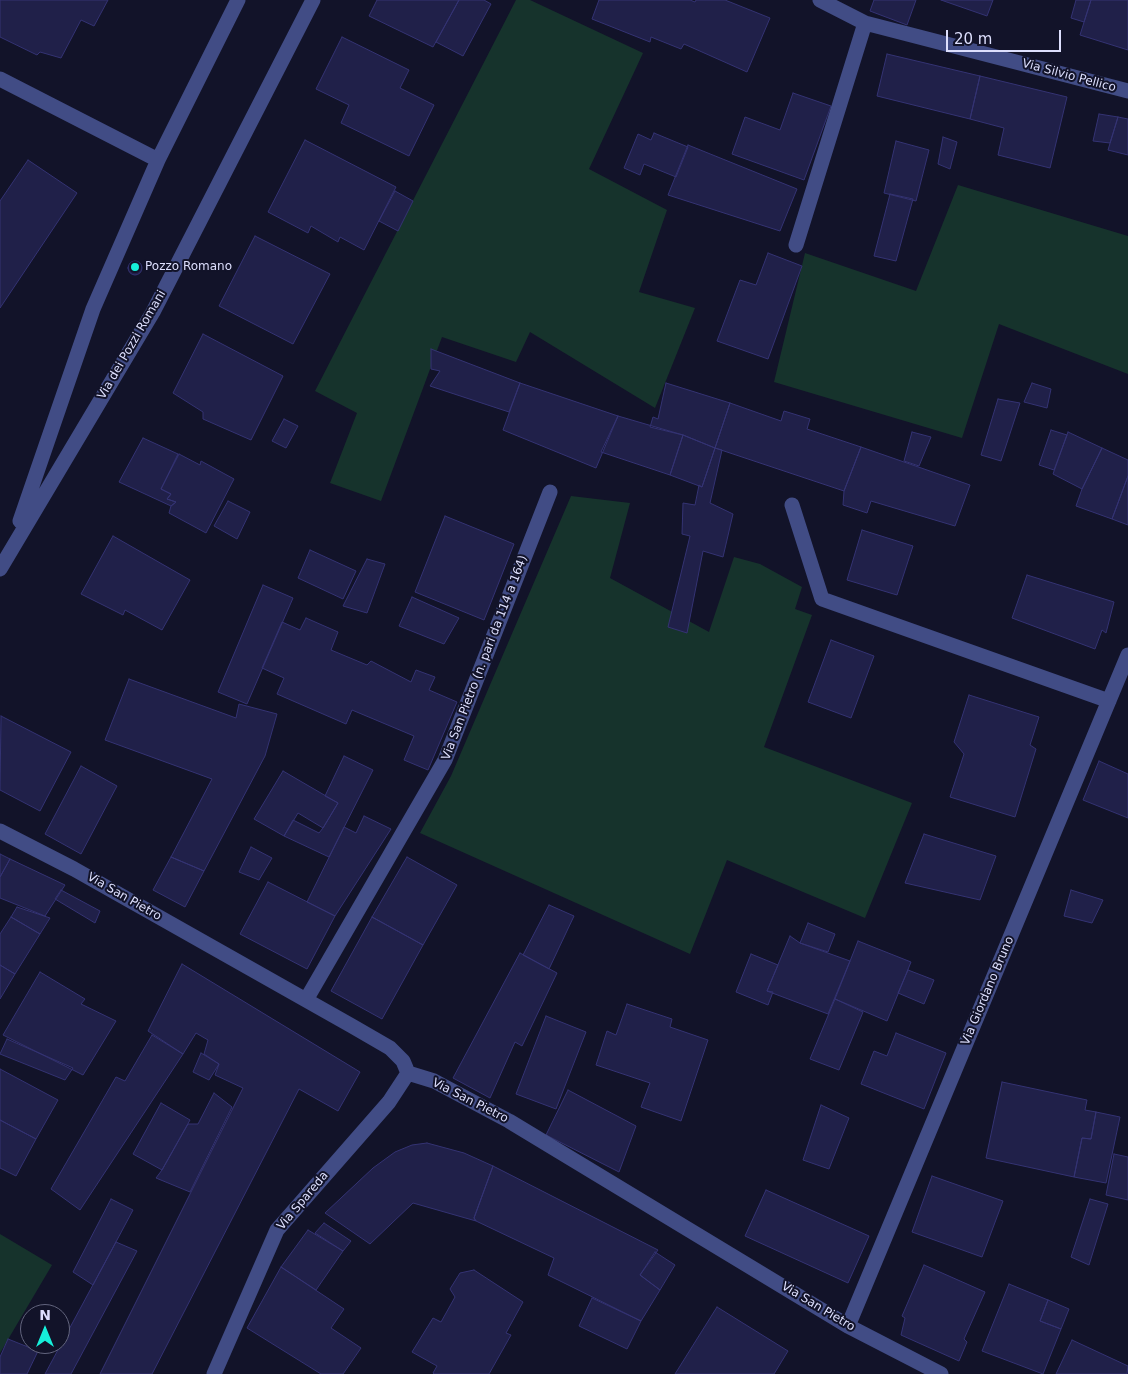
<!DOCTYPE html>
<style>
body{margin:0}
#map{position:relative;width:1128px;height:1374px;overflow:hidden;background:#121329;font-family:"DejaVu Sans",sans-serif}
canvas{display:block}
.north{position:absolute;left:20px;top:1304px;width:50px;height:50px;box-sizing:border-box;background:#121329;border:1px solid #63657e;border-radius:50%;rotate:0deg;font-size:14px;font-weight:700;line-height:20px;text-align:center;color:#dddffd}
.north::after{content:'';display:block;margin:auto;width:18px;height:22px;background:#16efda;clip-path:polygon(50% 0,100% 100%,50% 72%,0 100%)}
.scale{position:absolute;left:946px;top:30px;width:115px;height:22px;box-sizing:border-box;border:2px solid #dddffd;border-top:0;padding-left:6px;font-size:15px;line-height:18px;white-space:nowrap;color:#dddffd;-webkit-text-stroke:4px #121329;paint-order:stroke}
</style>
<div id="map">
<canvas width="1128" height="1374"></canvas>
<div class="north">N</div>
<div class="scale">20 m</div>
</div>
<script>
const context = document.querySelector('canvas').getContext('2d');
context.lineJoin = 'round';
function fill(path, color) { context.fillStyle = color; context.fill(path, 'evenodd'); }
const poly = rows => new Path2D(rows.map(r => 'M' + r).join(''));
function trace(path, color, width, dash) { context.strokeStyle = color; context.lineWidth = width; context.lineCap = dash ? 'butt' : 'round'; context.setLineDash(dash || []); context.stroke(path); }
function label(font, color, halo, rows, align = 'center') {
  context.font = font + ' "DejaVu Sans",sans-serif'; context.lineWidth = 4; context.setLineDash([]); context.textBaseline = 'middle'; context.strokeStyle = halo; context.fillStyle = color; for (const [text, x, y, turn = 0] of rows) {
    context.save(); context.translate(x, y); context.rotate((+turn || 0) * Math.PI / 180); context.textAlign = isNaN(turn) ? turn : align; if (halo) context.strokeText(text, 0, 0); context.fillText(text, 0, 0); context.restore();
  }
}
fill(poly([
 [516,0,530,0,643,53,589,169,667,210,639,292,695,308,655,408,530,332,516,362,442,337,381,501,330,483,357,413,315,391],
 [958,185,1128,236,1128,374,999,324,962,438,774,382,805,253,916,291],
 [571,496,630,503,610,578,709,632,734,557,760,564,802,587,795,609,812,615,764,747,912,803,865,918,727,860,690,954,420,833,451,776],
 [0,1234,52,1265,0,1353]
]), '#16332c');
const building = poly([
 [0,0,108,0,94,26,81,20,61,58,40,52,37,55,0,37,0,0],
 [377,0,459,0,433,47,369,16,377,0],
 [459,0,484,0,491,4,463,56,436,42,459,0],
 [599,0,690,0,695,2,696,0,725,0,770,18,747,72,684,44,681,49,651,37,650,42,592,19,599,0],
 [874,0,916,0,907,25,870,11,874,0],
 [941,0,993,0,987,16,941,0],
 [1076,0,1091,0,1084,22,1071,18,1076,0],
 [1091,0,1128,0,1128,50,1080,35,1091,0],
 [342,37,409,70,400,88,434,105,409,156,341,123,349,105,316,89,342,37],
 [887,54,980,76,970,119,877,96,887,54],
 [980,76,1067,97,1050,168,998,155,1004,128,970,119,980,76],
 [793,93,831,106,804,180,732,154,745,117,780,130,793,93],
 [1099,114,1118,117,1110,143,1093,141,1099,114],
 [1118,117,1128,119,1128,155,1108,150,1118,117],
 [654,133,688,147,676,177,644,164,640,175,624,168,638,134,651,140,654,133],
 [943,137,957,142,950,169,938,164,943,137],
 [305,140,396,187,364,250,340,237,338,242,311,226,308,233,268,212,305,140],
 [896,141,929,150,916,201,884,193,896,141],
 [688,145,797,189,780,231,668,195,688,145],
 [28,160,77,193,0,308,0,201,28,160],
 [395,191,413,201,398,231,379,221,395,191],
 [890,194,913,199,896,261,874,256,890,194],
 [255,236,330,274,293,344,219,306,255,236],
 [768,253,802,266,768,359,717,341,740,280,756,285,768,253],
 '128 268a7 7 0 1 1 14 0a7 7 0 1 1-14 0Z',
 [203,334,283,376,251,440,203,419,203,412,173,393,203,334],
 [431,349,520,383,509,412,430,386,440,371,431,369,431,349],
 [520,383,618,416,596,468,503,430,520,383],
 [666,383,730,403,715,448,683,435,650,427,653,417,658,419,666,383],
 [1032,383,1051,389,1047,408,1024,402,1032,383],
 [998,399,1020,403,1001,461,981,455,998,399],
 [730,403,781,421,784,411,810,419,807,429,861,447,844,491,715,448,730,403],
 [618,416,683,435,670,475,601,452,618,416],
 [284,419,298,426,286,448,272,441,284,419],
 [1051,430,1067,435,1054,470,1039,465,1051,430],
 [912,432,931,437,919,466,904,461,912,432],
 [1068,432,1102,448,1082,489,1053,474,1068,432],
 [683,435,715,448,702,487,670,475,683,435],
 [143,438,178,454,161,489,171,494,167,499,176,502,171,506,119,482,143,438],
 [861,447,970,485,955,526,871,501,867,513,843,505,844,491,861,447],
 [715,448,722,450,710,503,733,514,723,557,703,551,687,633,668,627,690,536,682,534,683,503,695,505,699,485,702,487,715,448],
 [1102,448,1128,460,1128,476,1112,519,1076,506,1082,489,1102,448],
 [179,454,200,465,201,461,234,479,206,533,169,513,171,506,176,502,167,499,171,494,161,489,179,454],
 [1128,476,1128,525,1112,519,1128,476],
 [228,501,250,512,237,539,214,526,228,501],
 [445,516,514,544,484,620,415,592,445,516],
 [862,530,913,546,897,595,847,580,862,530],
 [113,536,190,580,162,630,125,610,123,615,81,594,113,536],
 [310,550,356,571,343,599,298,578,310,550],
 [367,559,385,564,367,613,343,606,367,559],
 [1027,575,1114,602,1106,633,1102,630,1095,649,1012,618,1027,575],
 [263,585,293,598,247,704,218,692,263,585],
 [412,597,459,618,444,644,399,626,412,597],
 [306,618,338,632,331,650,367,665,371,661,411,682,416,670,435,677,429,690,457,702,428,770,404,760,414,736,352,710,346,724,277,694,284,678,262,668,282,622,300,630,306,618],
 [831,640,874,656,851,718,808,702,831,640],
 [129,679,236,718,239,704,277,714,265,756,204,871,171,857,212,779,105,740,129,679],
 [969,695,1039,717,1030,745,1036,749,1015,817,950,797,964,754,954,742,969,695],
 [1,716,71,752,40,811,0,790,1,716],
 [344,756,373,770,329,857,284,836,293,820,319,833,323,828,338,803,325,796,344,756],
 [1099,761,1128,774,1128,818,1083,800,1099,761],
 [81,766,117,786,81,854,45,834,81,766],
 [283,771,338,803,323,828,298,813,284,836,254,819,283,771],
 [364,816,391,829,335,916,307,902,344,827,356,833,364,816],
 [924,834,996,856,980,900,905,883,924,834],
 [251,847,272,858,259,880,239,872,251,847],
 [0,854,10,859,0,877,0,854],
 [171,857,204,871,185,907,153,890,171,857],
 [407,857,457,885,423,945,372,917,407,857],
 [10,859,65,885,45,916,0,898,0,877,10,859],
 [268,882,335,916,307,969,240,934,268,882],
 [61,890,100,911,95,923,55,899,61,890],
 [1071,890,1103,900,1092,923,1064,916,1071,890],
 [549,905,574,916,549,969,523,955,549,905],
 [17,907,50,918,40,934,11,917,17,907],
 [11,917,40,934,15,974,0,965,0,934,11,917],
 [372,917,423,945,382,1019,331,991,372,917],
 [808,923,835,934,828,952,800,943,808,923],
 [790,936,800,943,850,961,828,1014,767,991,790,936],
 [858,941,911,962,887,1021,835,999,858,941],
 [520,953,557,973,522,1046,515,1042,490,1098,453,1078,520,953],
 [751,954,778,965,767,991,773,992,768,1005,736,992,751,954],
 [182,964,360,1072,338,1111,299,1089,152,1374,100,1374,243,1088,215,1075,219,1064,204,1054,208,1040,196,1033,183,1054,148,1031,182,964],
 [0,965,15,974,0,999,0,965],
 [908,970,934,980,924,1004,898,993,908,970],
 [40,972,85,999,81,1004,116,1021,83,1075,3,1035,40,972],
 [835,999,863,1012,839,1070,810,1059,835,999],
 [627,1004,672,1019,670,1027,708,1040,681,1121,641,1107,650,1083,596,1065,607,1031,616,1035,627,1004],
 [546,1016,586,1032,556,1109,516,1094,546,1016],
 [896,1033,946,1053,924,1109,861,1084,874,1051,887,1056,896,1033],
 [152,1035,183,1054,80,1210,51,1189,116,1077,125,1081,152,1035],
 [7,1039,73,1068,65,1080,0,1054,7,1039],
 [201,1053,219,1064,209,1080,193,1072,201,1053],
 [0,1069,58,1100,36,1139,0,1120,0,1069],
 [1002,1082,1087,1100,1085,1110,1096,1112,1091,1139,1082,1138,1074,1177,986,1158,1002,1082],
 [568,1090,636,1126,619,1172,546,1135,568,1090],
 [214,1093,232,1107,190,1192,156,1178,162,1170,188,1124,198,1124,214,1093],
 [161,1103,190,1120,162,1170,133,1154,161,1103],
 [821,1105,849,1118,829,1169,803,1160,821,1105],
 [1096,1112,1120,1117,1106,1183,1074,1177,1082,1138,1091,1139,1096,1112],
 [0,1120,36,1139,16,1176,0,1168,0,1120],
 [427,1143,464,1153,493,1166,474,1218,476,1221,413,1203,370,1244,325,1213,373,1168,395,1152,412,1145,427,1143],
 [1114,1154,1128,1157,1128,1200,1106,1195,1114,1154],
 [493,1166,658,1250,640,1275,660,1290,641,1321,548,1275,554,1258,476,1221,474,1218,493,1166],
 [932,1176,1003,1201,982,1257,912,1232,932,1176],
 [766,1190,869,1236,848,1283,745,1236,766,1190],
 [111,1199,133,1210,93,1285,73,1272,111,1199],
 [1090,1199,1108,1204,1089,1265,1071,1257,1090,1199],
 [324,1223,351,1241,343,1251,315,1233,324,1223],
 [308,1230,343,1251,316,1290,281,1267,308,1230],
 [116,1242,137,1251,71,1374,45,1374,116,1242],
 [655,1252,675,1265,660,1290,640,1275,655,1252],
 [924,1265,985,1292,964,1339,967,1342,959,1361,901,1335,905,1318,902,1316,924,1265],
 [281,1267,344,1309,331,1328,361,1348,343,1374,321,1374,247,1328,281,1267],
 [474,1270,523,1302,506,1333,511,1335,489,1374,434,1374,433,1373,437,1366,412,1352,433,1318,441,1322,455,1297,450,1289,460,1273,474,1270],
 [1009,1284,1048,1300,1040,1321,1061,1329,1043,1374,982,1351,1009,1284],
 [592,1298,641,1321,627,1349,579,1326,592,1298],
 [1048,1300,1069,1309,1061,1329,1040,1321,1048,1300],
 [717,1307,788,1351,774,1374,675,1374,717,1307],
 [8,1339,38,1351,27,1374,0,1374,0,1357,8,1339],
 [1072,1340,1128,1366,1127,1374,1056,1374,1072,1340]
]);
fill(building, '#202049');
trace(building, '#343373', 1);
trace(poly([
 [820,0,865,23,1128,91],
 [0,79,158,160],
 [796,245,865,23],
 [792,505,822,599,1109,701],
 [20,521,93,309,158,160,238,0],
 [0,569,153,312,313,0],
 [0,831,74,869,352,1026,390,1048,403,1061,408,1073,434,1081,509,1121,848,1326,941,1374],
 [306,1000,445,760,550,492],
 [848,1326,1128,655],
 [214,1374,277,1230,389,1102,408,1073]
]), '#414c85', 15);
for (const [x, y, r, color] of [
 [135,267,5,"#16efda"]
]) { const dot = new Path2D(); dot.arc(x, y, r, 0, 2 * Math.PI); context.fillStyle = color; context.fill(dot); trace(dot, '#121329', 2); }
label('12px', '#dddffd', '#121329', [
 ["Via Silvio Pellico",1069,76,15],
 ["Via dei Pozzi Romani",132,345,-60],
 ["Via San Pietro (n. pari da 114 a 164)",485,658,-69],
 ["Via San Pietro",124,897,30],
 ["Via Giordano Bruno",988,991,-67],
 ["Via San Pietro",470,1101,27],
 ["Via Spareda",303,1201,-50],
 ["Via San Pietro",818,1307,31]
]);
label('12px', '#dddffd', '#121329', [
 ["Pozzo Romano",145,267]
], 'left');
</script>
